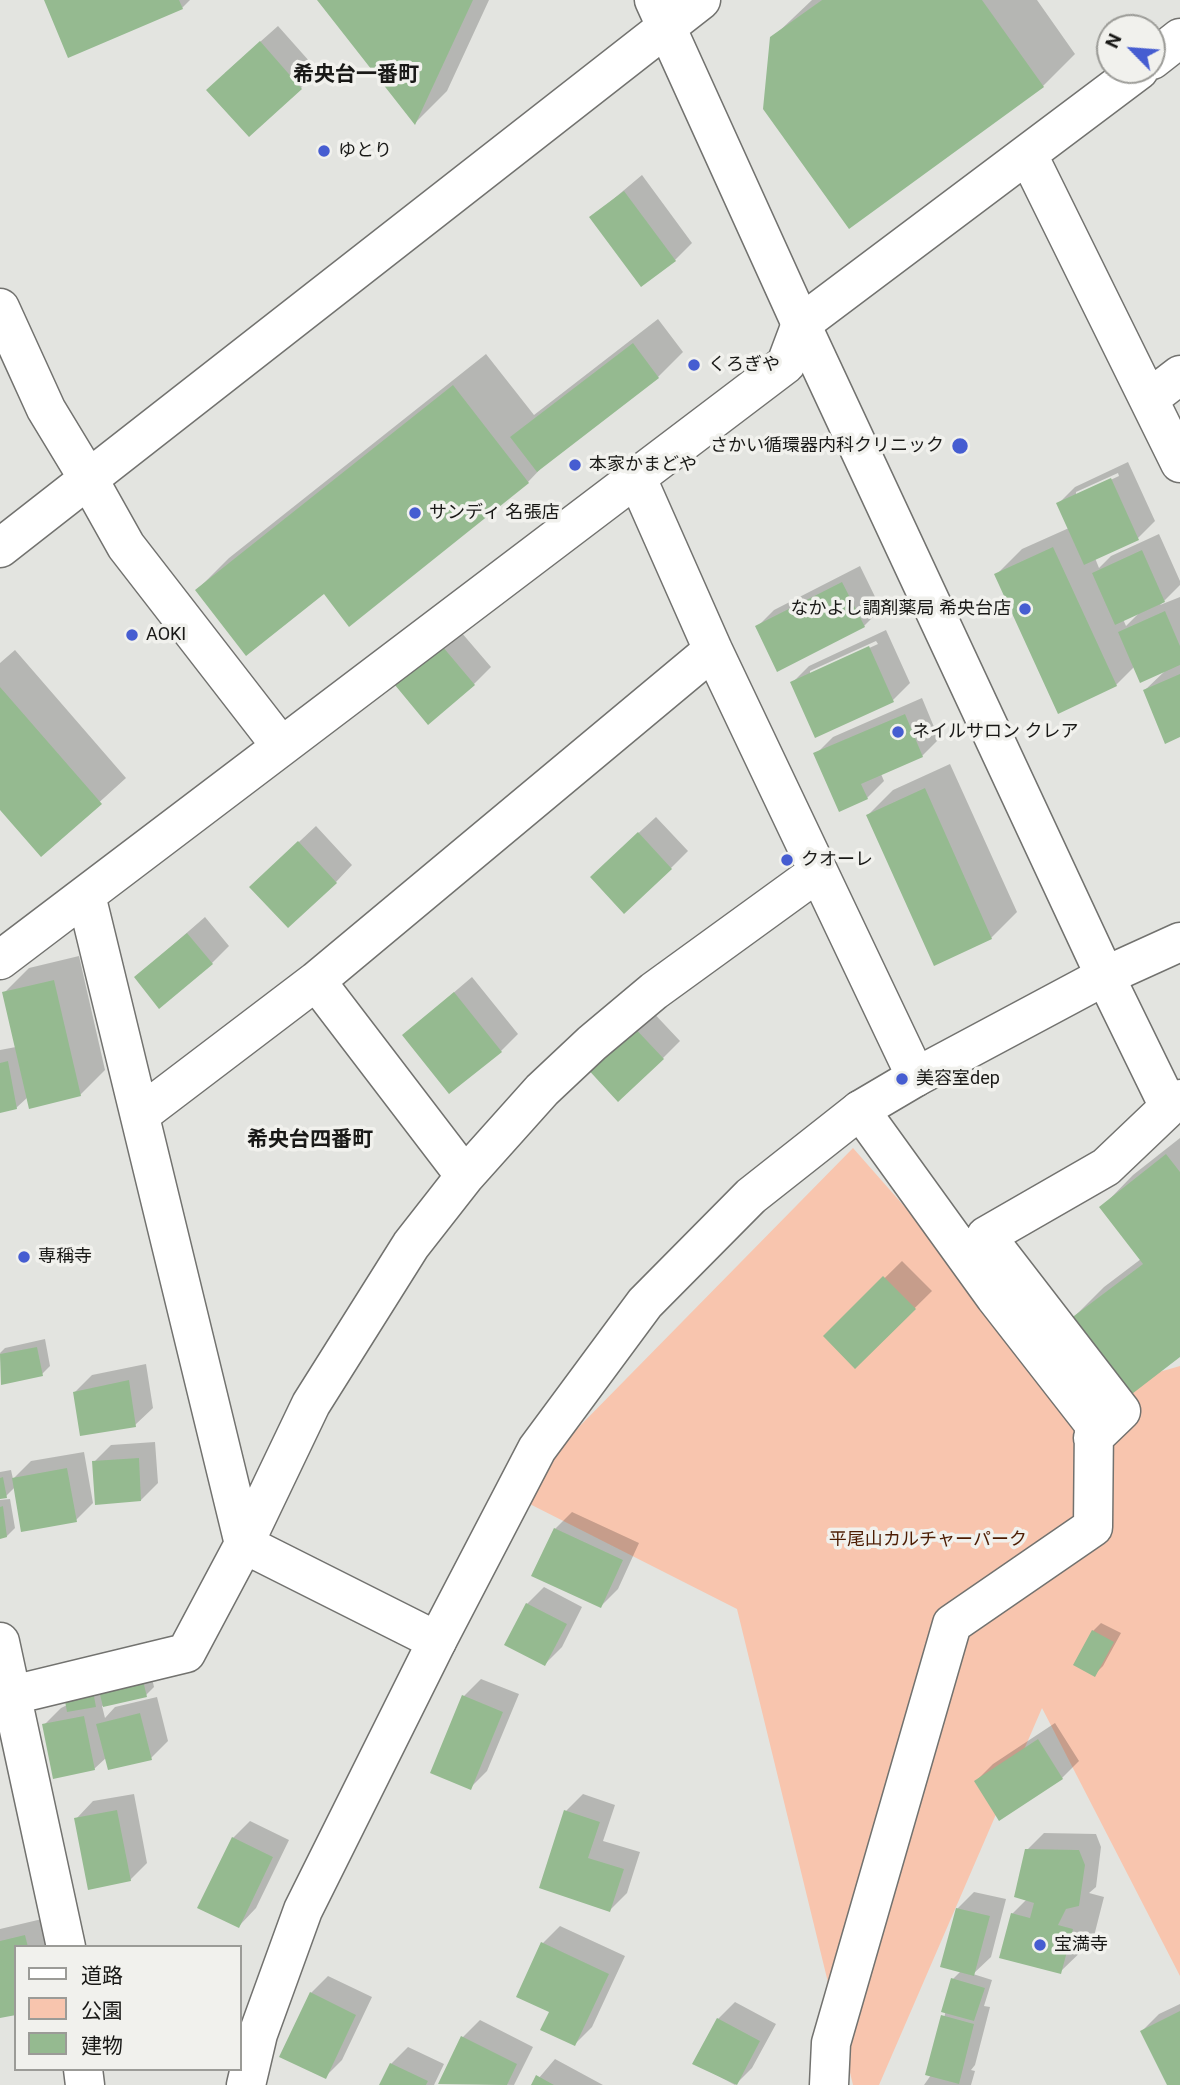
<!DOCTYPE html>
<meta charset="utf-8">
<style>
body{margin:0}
#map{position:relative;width:1180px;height:2085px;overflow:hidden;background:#e3e4e0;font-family:Roboto,"Noto Sans JP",sans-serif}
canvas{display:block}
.legend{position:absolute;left:14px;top:1945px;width:228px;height:126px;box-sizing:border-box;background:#f1f1ed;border:2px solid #9b9b97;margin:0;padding:9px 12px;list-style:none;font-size:21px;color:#191917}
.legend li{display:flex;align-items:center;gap:14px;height:35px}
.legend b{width:35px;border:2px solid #9b9b97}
.north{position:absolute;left:1096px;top:14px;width:70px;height:70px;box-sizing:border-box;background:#f1f1ed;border:2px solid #9b9b97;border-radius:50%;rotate:295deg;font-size:19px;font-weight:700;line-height:28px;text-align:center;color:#191917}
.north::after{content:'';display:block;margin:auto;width:24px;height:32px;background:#465dd1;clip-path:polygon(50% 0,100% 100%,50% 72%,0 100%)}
</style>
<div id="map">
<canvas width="1180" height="2085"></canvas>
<ul class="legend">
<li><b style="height:9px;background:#fff"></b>道路</li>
<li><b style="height:19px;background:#f8c5ae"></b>公園</li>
<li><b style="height:19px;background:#95ba90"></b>建物</li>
</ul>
<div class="north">N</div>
</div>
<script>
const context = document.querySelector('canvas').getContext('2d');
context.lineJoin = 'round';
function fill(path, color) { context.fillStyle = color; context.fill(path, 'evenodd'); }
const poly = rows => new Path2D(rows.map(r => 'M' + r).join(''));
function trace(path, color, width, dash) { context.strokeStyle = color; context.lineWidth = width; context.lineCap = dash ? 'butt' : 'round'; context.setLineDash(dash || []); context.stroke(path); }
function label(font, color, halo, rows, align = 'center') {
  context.font = font + ' Roboto,"Noto Sans JP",sans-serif'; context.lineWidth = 7; context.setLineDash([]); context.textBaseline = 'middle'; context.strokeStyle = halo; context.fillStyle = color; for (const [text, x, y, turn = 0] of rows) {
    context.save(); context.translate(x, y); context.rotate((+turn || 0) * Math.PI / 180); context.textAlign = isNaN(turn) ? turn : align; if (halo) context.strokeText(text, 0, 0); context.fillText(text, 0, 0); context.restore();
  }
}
fill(poly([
 [853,1148,1072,1397,1180,1366,1180,1976,1042,1708,879,2085,853,2085,737,1609,512,1495]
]), '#f8c5ae');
fill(poly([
 [45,0,190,0,182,8],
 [319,0,489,0,447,91,415,123],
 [812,0,1037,0,1075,54,1043,86,772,38],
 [278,26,318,71,301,88,225,73],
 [642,175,692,243,675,260,592,217],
 [658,319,683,352,658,377,548,461,528,482,350,624,324,592,197,590,229,558,486,354,534,415],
 [1128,462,1155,521,1138,538,1095,558,1099,568,1111,556,1159,534,1180,581,1180,585,1160,605,1180,597,1180,735,1145,690,1166,670,1135,666,1116,685,997,574,1022,549,1069,528,1058,504,1075,487],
 [1118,473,1119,476,1076,496,1076,492],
 [1140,612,1126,626,1123,619],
 [860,566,881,609,864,626,757,627,774,610],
 [455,625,491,667,474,684,393,679],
 [886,630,910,683,893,700,792,683,809,666],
 [876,641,878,644,810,675,810,671],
 [15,650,126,778,41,855,0,807,0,663],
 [922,698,939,739,922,756,881,774,884,781,867,798,816,754,833,737],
 [950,764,1017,912,991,938,934,964,868,815,893,790],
 [656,817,688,851,671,868,609,860],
 [316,826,352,865,336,882,269,870],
 [205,917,229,946,212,963,136,977],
 [79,956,105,1070,80,1095,28,1097,16,1108,0,1111,0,1050,16,1047,4,993,29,968],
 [472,977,518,1034,501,1051,404,1035],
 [648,1007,680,1041,663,1058,586,1065],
 [1180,1138,1180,1355,1072,1319,1104,1287,1141,1259,1101,1208,1133,1175],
 [902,1261,932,1291,856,1366,826,1336],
 [45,1339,50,1366,42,1374,3,1383,0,1353,5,1348],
 [146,1364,153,1408,135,1425,75,1392,92,1375],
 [155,1442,158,1483,141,1500,94,1462,111,1445],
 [84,1452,93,1503,76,1520,15,1487,6,1496,0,1497,0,1472,11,1470,13,1479,31,1461],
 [10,1499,15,1528,7,1536,0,1537,0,1500],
 [572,1512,639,1543,618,1589,601,1606,555,1529],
 [544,1587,582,1607,562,1647,545,1664,527,1604],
 [1101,1623,1121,1633,1103,1666,1095,1674,1093,1631],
 [149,1665,154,1687,146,1695,102,1706,105,1718,115,1707,157,1697,168,1741,151,1758,107,1757,94,1769,44,1725,61,1708],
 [481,1679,519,1694,487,1771,470,1788,464,1696],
 [1055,1723,1079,1761,1062,1778,1000,1818,976,1781,993,1764],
 [134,1794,147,1863,130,1880,76,1819,93,1801],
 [583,1794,615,1805,603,1841,640,1852,627,1893,610,1910,566,1811],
 [250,1821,289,1840,256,1908,239,1926,233,1838],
 [1044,1833,1096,1834,1101,1847,1096,1887,1089,1893,1104,1897,1093,1940,1060,1972,1012,1914,1027,1899,1027,1850],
 [974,1892,1006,1899,991,1957,973,1974,992,1980,984,2006,990,2007,975,2065,971,2070,975,2071,971,2085,924,2085,931,2075,953,1979,961,1971,957,1909],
 [42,1919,48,1947,16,1947,0,2017,0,1929],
 [560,1926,625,1956,592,2027,575,2044,551,2011,543,1943],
 [328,1976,372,1997,342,2060,325,2077,311,1993],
 [735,2002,776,2024,752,2068,735,2085,694,2063,718,2019],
 [1180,2004,1180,2085,1169,2085,1142,2031,1159,2014],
 [480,2020,533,2047,514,2085,440,2083,463,2037],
 [408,2047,444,2064,434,2085,381,2085,391,2064],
 [555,2059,603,2085,533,2085]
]), '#0003');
fill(poly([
 [44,0,179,0,183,9,68,58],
 [317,0,473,0,415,125],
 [822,0,982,0,1044,87,849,229,763,109,770,37],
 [260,41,302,89,249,137,206,90],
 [624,191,676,261,641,287,589,217],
 [633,343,659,378,537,472,510,437],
 [453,385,529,483,349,627,324,594,246,656,195,590],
 [1111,478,1139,540,1084,565,1056,503],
 [1053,547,1117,686,1058,714,994,574],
 [1142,550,1165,602,1115,625,1092,573],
 [842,582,865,627,777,672,755,626],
 [1165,611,1180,646,1180,665,1140,683,1118,632],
 [437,640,475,685,428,725,390,679],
 [869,646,894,702,815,738,790,682],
 [1180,674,1180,737,1165,744,1143,690],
 [0,687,102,804,41,857,0,810],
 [905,714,923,757,861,784,868,799,839,812,813,753],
 [925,788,992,939,934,966,866,815],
 [638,832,672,869,624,914,590,877],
 [298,841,337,883,288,928,249,887],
 [187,933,213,964,159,1009,134,977],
 [54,980,81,1096,29,1109,2,992],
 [454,992,502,1052,449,1094,402,1035],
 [630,1023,664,1059,618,1102,584,1065],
 [8,1061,17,1109,0,1113,0,1063],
 [1166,1154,1180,1172,1180,1357,1128,1397,1070,1319,1143,1264,1099,1207],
 [883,1276,916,1309,855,1369,823,1336],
 [37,1347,43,1376,1,1385,0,1354],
 [129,1380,136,1427,80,1436,73,1392],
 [139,1458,141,1501,95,1505,92,1461],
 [67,1468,77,1522,21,1532,12,1478],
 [3,1477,7,1498,0,1499,0,1478],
 [3,1506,7,1537,0,1539,0,1507],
 [554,1528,623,1560,601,1608,531,1576],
 [526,1603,567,1624,545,1666,504,1645],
 [1092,1630,1114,1642,1095,1677,1073,1665],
 [141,1672,147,1697,103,1707,97,1682],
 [92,1685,96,1707,67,1712,63,1690],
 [462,1695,503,1712,471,1790,430,1773],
 [140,1713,152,1760,108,1770,96,1724],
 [84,1716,95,1770,53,1779,42,1724],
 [1038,1739,1063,1779,999,1821,974,1781],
 [117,1810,131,1881,88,1890,74,1818],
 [564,1810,600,1822,588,1858,624,1869,610,1912,539,1888],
 [232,1837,273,1857,239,1928,197,1908],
 [1025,1849,1079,1850,1085,1865,1079,1906,1066,1909,1058,1925,1073,1929,1061,1974,999,1958,1011,1913,1030,1918,1034,1903,1014,1897],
 [956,1908,990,1916,974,1976,940,1967],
 [25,1935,28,1947,16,1947,16,2015,0,2018,0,1941],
 [541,1942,609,1974,575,2046,540,2030,549,2012,516,1997],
 [951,1978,985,1988,974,2021,941,2012],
 [310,1992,356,2015,326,2079,279,2057],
 [1180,2011,1180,2085,1167,2085,1140,2031],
 [941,2015,974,2024,959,2084,925,2075],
 [717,2018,760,2041,737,2085,692,2064],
 [461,2036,517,2064,507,2085,438,2084],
 [390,2063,428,2081,426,2085,379,2085],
 [536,2075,554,2085,531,2085]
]), '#95ba90');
const minor = poly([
 [1152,60,1180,38],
 [1028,155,1180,463],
 [1150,398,1180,375],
 [636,476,713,650,916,1077],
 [89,480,126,546,281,746],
 [86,895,244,1544],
 [0,960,786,364,801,324,1139,70],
 [1105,976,1169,1107,1180,1099],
 [316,981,465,1176],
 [141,1114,316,981,713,650],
 [1093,1438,1121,1411,986,1236,1106,1167,1169,1107],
 [244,1544,437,1641],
 [0,1642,66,1947],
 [0,1698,186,1653,244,1544,311,1404,411,1245,465,1176,542,1090,592,1043,654,991,818,872],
 [83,2069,85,2085],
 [829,2085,831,2043,952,1624,1093,1527,1094,1424,995,1297,860,1110]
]);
const tertiary = poly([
 [654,0,801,324,1105,976],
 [0,308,46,409,89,480],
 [0,548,701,0],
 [246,2085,258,2034,303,1910,437,1641,537,1449,645,1303,751,1196,860,1110,916,1077,1105,976,1180,942]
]);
trace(minor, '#72726f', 41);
trace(tertiary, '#72726f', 41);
trace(minor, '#fff', 38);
trace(tertiary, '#fff', 38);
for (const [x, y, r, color] of [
 [324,151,7,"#465dd1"],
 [694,365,7,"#465dd1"],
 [960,446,9,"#465dd1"],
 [575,465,7,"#465dd1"],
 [415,513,7,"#465dd1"],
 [1025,609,7,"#465dd1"],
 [132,635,7,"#465dd1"],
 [898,732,7,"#465dd1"],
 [787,860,7,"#465dd1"],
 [902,1079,7,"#465dd1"],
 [24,1257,7,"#465dd1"],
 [1040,1945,7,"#465dd1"]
]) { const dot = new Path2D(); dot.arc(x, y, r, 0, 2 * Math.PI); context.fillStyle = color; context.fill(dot); trace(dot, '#f1f1ed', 2.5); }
label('18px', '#191917', '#f1f1ed', [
 ["ゆとり",338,151],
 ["くろぎや",708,365],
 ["さかい循環器内科クリニック",944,446,"right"],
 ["本家かまどや",589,465],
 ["サンディ 名張店",429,513],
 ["なかよし調剤薬局 希央台店",1011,609,"right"],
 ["AOKI",146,635],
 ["ネイルサロン クレア",912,732],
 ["クオーレ",801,860],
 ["美容室dep",916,1079],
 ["専稱寺",38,1257],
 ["宝満寺",1054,1945]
], 'left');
label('18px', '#4c1c02', '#f1f1ed', [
 ["平尾山カルチャーパーク",928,1540]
]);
label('bold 21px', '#191917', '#f1f1ed', [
 ["希央台一番町",356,76],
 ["希央台四番町",310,1141]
]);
</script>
